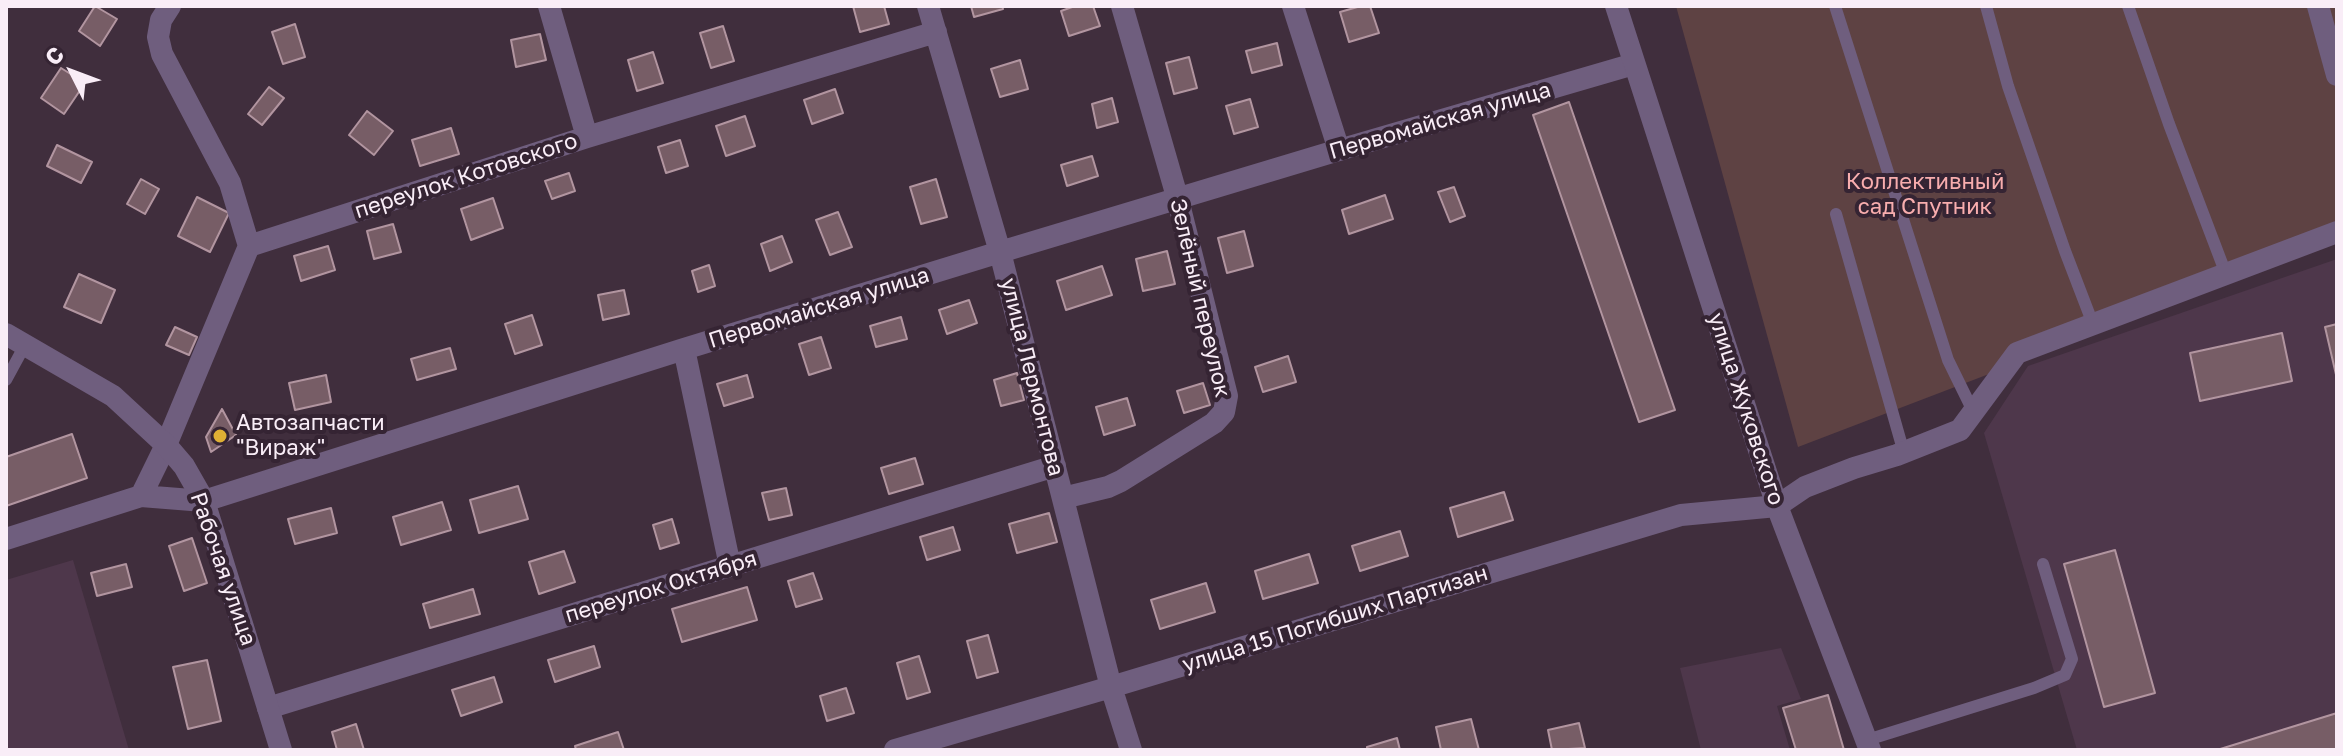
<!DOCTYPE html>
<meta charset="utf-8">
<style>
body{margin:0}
#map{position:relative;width:2343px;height:756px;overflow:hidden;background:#402e3d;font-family:"Golos Text",sans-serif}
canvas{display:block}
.frame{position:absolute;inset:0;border:8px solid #f9edf7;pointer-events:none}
.north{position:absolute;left:32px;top:32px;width:80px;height:80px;-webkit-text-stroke:6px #352433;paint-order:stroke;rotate:312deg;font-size:22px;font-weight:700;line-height:32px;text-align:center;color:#f9edf7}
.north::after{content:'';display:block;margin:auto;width:28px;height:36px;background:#f9edf7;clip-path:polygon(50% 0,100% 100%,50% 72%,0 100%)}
</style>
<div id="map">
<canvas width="2343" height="756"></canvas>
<div class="frame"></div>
<div class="north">С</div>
</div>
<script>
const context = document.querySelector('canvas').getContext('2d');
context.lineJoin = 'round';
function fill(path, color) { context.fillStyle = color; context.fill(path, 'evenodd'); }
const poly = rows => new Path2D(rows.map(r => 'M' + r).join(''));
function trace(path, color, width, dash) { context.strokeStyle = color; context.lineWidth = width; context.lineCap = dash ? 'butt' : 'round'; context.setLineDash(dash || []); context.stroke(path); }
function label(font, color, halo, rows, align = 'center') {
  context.font = font + ' "Golos Text",sans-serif'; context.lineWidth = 8; context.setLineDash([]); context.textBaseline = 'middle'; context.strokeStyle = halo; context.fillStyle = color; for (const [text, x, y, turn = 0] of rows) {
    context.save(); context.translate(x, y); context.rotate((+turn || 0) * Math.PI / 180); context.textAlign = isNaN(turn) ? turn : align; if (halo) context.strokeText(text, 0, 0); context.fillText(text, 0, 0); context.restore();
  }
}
fill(poly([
 [2337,259,2337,750,2077,750,1984,433,2028,366],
 [73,560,129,750,6,750,6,580],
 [1781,648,1801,699,1777,706,1790,750,1701,750,1680,668]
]), '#4e374b');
fill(poly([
 [1676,6,2337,6,2337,241,1798,447]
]), '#5e4243');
const building = poly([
 [95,6,117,19,100,46,79,31,95,6],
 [853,6,884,6,889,24,860,32,853,6],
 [971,6,1002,6,1003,9,974,17,971,6],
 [1075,6,1093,6,1100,26,1069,36,1061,11,1075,6],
 [1361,6,1370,6,1379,33,1349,42,1340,12,1361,6],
 [295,24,305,57,283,64,272,32,295,24],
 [723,26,734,61,711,68,700,33,723,26],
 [540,34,546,60,516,67,511,40,540,34],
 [1277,43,1282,65,1252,73,1246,51,1277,43],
 [653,52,663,83,637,91,628,60,653,52],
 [1189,57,1197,88,1174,94,1166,63,1189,57],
 [1020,60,1028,89,1000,97,991,69,1020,60],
 [61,68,85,83,64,114,41,98,61,68],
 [269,87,284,98,262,125,248,114,269,87],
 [835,89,843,113,812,124,804,100,835,89],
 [1112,98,1118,122,1097,128,1092,104,1112,98],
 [1250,99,1258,127,1234,134,1226,106,1250,99],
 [1569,102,1675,410,1639,422,1533,115,1569,102],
 [367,111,393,131,374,155,349,135,367,111],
 [745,116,755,146,726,156,716,126,745,116],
 [451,128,459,154,420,166,412,140,451,128],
 [680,140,688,166,666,173,658,147,680,140],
 [57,145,92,162,81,183,47,166,57,145],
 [1092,156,1098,176,1067,186,1061,165,1092,156],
 [569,173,575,191,552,199,545,181,569,173],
 [141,179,159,189,145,214,127,204,141,179],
 [936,179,947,217,921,224,910,187,936,179],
 [1454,187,1465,216,1450,222,1438,192,1454,187],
 [1385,195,1393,219,1349,234,1342,210,1385,195],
 [197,197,229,213,210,252,178,236,197,197],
 [493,198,503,228,471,240,461,209,493,198],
 [838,212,852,247,830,255,816,220,838,212],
 [393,224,401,252,374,259,367,231,393,224],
 [1244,231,1253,266,1227,273,1218,238,1244,231],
 [782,236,792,262,770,271,761,244,782,236],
 [328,246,335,270,301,281,294,256,328,246],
 [1167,251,1175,284,1143,291,1136,259,1167,251],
 [709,265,715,286,698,292,692,271,709,265],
 [1102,266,1112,295,1066,310,1057,281,1102,266],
 [79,274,115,290,101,323,64,307,79,274],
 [624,290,629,314,603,320,598,295,624,290],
 [969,300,977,323,947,334,939,310,969,300],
 [532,315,542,345,515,354,505,324,532,315],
 [901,317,907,339,876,347,870,326,901,317],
 [2337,324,2337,379,2325,327,2337,324],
 [175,327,197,337,189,355,166,345,175,327],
 [2282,333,2292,381,2200,401,2190,353,2282,333],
 [821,337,831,368,809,375,799,344,821,337],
 [450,348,456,369,417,380,411,359,450,348],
 [1288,356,1296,382,1263,392,1255,367,1288,356],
 [1017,373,1024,400,1001,406,994,380,1017,373],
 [326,375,331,402,295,410,289,383,326,375],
 [747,375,753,397,724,406,717,384,747,375],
 [1203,383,1210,405,1184,413,1177,391,1203,383],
 [1127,398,1135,425,1104,435,1096,407,1127,398],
 [222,409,236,435,211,452,206,437,222,409],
 [72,434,87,478,6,506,6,457,72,434],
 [915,458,923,484,889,494,881,468,915,458],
 [518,486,528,519,479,533,470,500,518,486],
 [786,488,792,515,769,520,762,493,786,488],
 [1504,492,1513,520,1458,537,1450,508,1504,492],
 [442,502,451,530,401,545,393,517,442,502],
 [331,508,337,533,295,544,288,519,331,508],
 [1049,513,1057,542,1017,553,1009,524,1049,513],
 [672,519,679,543,660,549,653,525,672,519],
 [953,527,960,550,927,560,920,537,953,527],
 [1400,531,1408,556,1360,571,1352,546,1400,531],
 [192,538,207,583,184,591,169,546,192,538],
 [2115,550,2155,693,2104,707,2064,564,2115,550],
 [564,551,575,582,539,594,529,562,564,551],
 [1309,554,1318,583,1263,599,1255,571,1309,554],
 [126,564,132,587,97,596,91,573,126,564],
 [813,573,822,599,796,607,788,581,813,573],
 [1206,583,1215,612,1160,629,1151,600,1206,583],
 [747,587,757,620,682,642,672,609,747,587],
 [473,589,480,614,430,628,423,604,473,589],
 [988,635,998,672,977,678,967,641,988,635],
 [594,646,600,667,555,682,548,660,594,646],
 [919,656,930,692,907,699,897,663,919,656],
 [207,660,221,721,188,729,173,667,207,660],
 [494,677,502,702,461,716,452,690,494,677],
 [846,688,854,713,827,721,820,696,846,688],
 [1828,695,1844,750,1796,750,1783,708,1828,695],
 [2337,713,2337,750,2217,750,2337,713],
 [1471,719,1479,750,1441,750,1436,727,1471,719],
 [1579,723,1585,748,1552,750,1548,730,1579,723],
 [356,724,364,750,337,750,332,732,356,724],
 [618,732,624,750,576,750,575,746,618,732],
 [1397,738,1400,750,1367,750,1367,747,1397,738]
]);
fill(building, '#775d66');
trace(building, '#b295a0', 2);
trace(poly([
 [1835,6,1948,360,1973,411],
 [1986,6,2008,86,2065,251,2093,324],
 [2128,6,2169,124,2226,274],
 [1836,214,1904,453],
 [6,380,25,345],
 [1867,740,2034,688,2065,675,2072,659,2043,564]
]), '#6f5e7e', 12);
trace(poly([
 [170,6,161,20,158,37,162,54,230,183,249,246],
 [549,6,587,137],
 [928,6,1000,252,1111,687,1131,750],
 [1293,6,1339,150],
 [2318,6,2337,75],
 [249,246,587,137,936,32],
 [684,349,730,566],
 [141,496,166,445,249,246],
 [1063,498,1108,487,1121,481,1214,423,1224,412,1227,396,1178,200,1122,6],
 [6,539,141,496,204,501,684,349,1000,252,1339,150,1634,64],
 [268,708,1055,466],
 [895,750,1111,687,1681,515,1777,506,1805,487,1854,468,1897,455,1960,430,2017,353,2337,232]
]), '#6f5e7e', 22);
trace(poly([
 [1616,6,1777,506,1870,750],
 [6,334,113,396,166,445,184,466,204,501,281,750]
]), '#6f5e7e', 22);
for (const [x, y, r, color] of [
 [220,436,8,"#dfb034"]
]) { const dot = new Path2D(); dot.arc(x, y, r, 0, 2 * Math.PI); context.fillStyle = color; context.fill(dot); trace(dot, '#352433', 3); }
label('22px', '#f9edf7', '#352433', [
 ["Первомайская улица",1440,121,-16],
 ["переулок Котовского",466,176,-18],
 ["Зелёный переулок",1200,298,77],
 ["Первомайская улица",819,308,-17],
 ["улица Лермонтова",1032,377,76],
 ["улица Жуковского",1746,409,72],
 ["Рабочая улица",223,569,71],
 ["переулок Октября",661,587,-17],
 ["улица 15 Погибших Партизан",1335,619,-17]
]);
label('22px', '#f8adae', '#352433', [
 ["Коллективный",1925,182],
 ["сад Спутник",1925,207]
]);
label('22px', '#f9edf7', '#352433', [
 ["Автозапчасти",236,423],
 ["\"Вираж\"",236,448]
], 'left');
</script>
